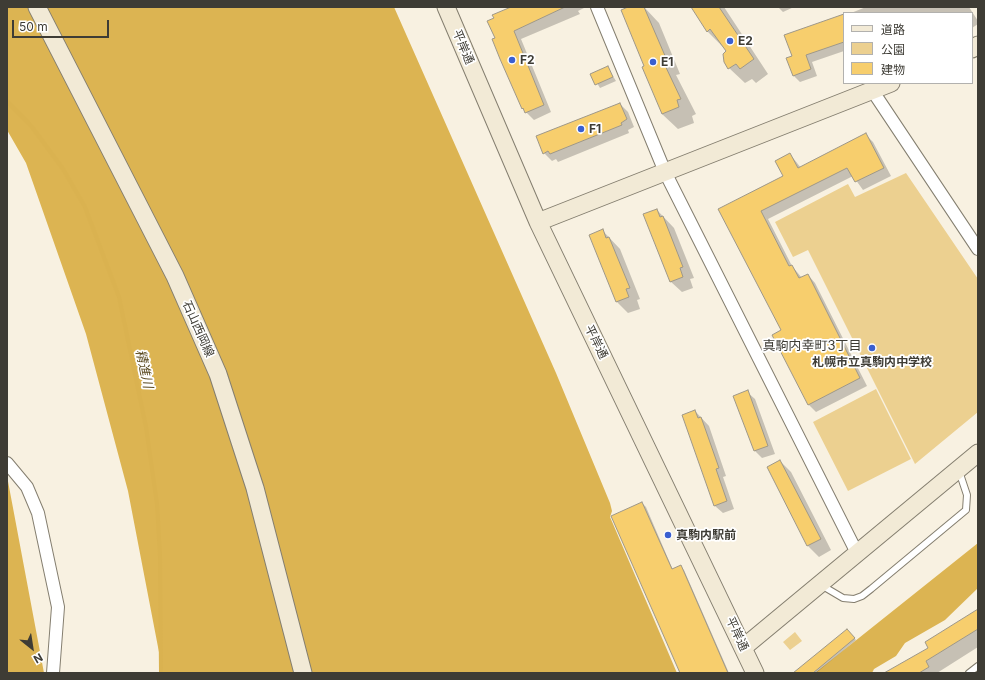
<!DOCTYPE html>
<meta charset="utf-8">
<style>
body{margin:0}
#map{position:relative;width:985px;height:680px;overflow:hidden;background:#f8f1e1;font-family:Inter,"Noto Sans JP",sans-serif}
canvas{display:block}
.frame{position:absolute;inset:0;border:8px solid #3e3c35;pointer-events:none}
.legend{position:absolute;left:843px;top:12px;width:130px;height:72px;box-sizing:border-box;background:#fff;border:1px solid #b2b1ae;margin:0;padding:5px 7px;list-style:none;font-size:12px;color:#3e3c35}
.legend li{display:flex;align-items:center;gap:8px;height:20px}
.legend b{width:20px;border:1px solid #b2b1ae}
.north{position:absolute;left:12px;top:628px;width:40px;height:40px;-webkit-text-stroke:3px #fff;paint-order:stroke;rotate:150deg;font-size:11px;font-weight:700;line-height:16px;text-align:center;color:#3e3c35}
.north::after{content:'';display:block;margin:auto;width:14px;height:18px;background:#3e3c35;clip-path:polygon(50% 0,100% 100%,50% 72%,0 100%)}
.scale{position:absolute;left:12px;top:20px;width:97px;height:18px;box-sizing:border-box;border:2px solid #3e3c35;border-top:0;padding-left:5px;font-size:12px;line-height:14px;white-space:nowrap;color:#3e3c35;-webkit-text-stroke:3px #fff;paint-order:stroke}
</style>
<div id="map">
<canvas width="985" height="680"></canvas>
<div class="frame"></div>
<ul class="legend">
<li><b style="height:5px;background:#f2ead6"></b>道路</li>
<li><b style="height:11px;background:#ecd090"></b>公園</li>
<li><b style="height:11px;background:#f7ce6d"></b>建物</li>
</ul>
<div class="north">N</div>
<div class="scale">50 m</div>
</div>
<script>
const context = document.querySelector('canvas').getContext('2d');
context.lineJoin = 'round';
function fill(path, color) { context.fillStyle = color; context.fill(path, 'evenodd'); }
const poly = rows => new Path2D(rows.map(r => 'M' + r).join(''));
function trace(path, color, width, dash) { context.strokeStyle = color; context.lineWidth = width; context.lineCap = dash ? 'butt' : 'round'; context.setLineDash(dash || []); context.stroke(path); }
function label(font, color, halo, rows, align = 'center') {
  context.font = font + ' Inter,"Noto Sans JP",sans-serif'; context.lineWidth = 3.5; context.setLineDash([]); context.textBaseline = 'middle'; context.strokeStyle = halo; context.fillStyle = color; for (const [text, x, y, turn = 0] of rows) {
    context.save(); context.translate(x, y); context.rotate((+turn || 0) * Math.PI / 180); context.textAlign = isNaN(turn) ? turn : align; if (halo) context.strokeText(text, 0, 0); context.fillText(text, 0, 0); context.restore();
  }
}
fill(poly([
 [906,173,978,279,978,412,915,464,808,250,793,257,775,222,848,184,855,197],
 [876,389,911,459,848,491,813,422],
 [795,632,802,641,790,650,783,642]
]), '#ecd090');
fill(poly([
 [7,7,394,7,556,373,610,503,612,511,610,517,677,673,163,673,128,491,86,334,26,163,7,130],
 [7,476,44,673,7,673],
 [978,543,978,588,945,620,905,643,896,656,874,669,872,673,815,673]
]), '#dcb452');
fill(poly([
 [513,7,584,8,578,11,580,14,521,39,551,112,534,120,523,109,494,39,497,39],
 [631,7,644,7,659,23,680,74,676,75,696,114,692,116,694,123,678,129,662,114,646,66],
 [692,7,724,7,768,74,756,83,752,79,745,83,729,68,727,51,707,31],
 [778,7,794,7,783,12],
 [866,7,969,7,978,21,978,24,972,28,972,13,851,13],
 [844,15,844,51,812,62,817,76,800,82,793,75,793,57],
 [608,68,616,81,600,88,592,75],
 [620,104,628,112,634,127,628,130,629,133,558,162,556,159,552,161,544,153,537,136],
 [866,135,873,142,891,176,863,190,853,176,768,219,792,266,802,278,808,275,815,283,867,386,816,412,808,404,782,331,719,210,784,176,790,154,801,168],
 [657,210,674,228,694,278,690,279,693,288,682,292,670,281],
 [603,231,620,249,640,299,637,300,640,309,628,313,617,302,591,235],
 [747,392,755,399,775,454,762,458,754,450],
 [695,411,709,426,726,476,723,477,734,509,723,513,715,506,683,416],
 [780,461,791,472,831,550,819,557,808,546,768,467],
 [642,503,646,507,673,570,681,567,684,570,729,673,681,673],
 [978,610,978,647,937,673,886,673,930,648],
 [847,630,856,640,816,673,794,673]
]), '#0003');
trace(poly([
 [7,101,32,127,63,169,85,207,119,297,146,427,157,504,160,556,161,673]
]), '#dab250', 4);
const building = poly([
 [511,7,565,7,514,31,544,105,525,113,523,108,522,109,500,59,492,39,495,38,487,21,494,18,492,15,511,7],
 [628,7,644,7,666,58,662,59,681,99,677,100,679,107,662,114,642,67,644,66,621,10,628,7],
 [691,7,719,7,754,59,740,69,736,64,728,69,724,62,723,54,726,51,710,29,707,32,691,7],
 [844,14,844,42,806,55,811,69,793,76,786,58,792,56,784,35,844,14],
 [608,66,613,77,595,85,590,74,608,66],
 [620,103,627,119,621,123,622,125,550,154,548,151,543,154,536,136,620,103],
 [866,133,884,168,855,182,847,168,761,211,789,266,792,265,799,278,808,274,860,378,808,405,772,335,781,330,718,209,783,176,775,161,790,153,798,168,866,133],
 [657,209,660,217,663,216,683,267,680,268,683,277,670,282,643,214,657,209],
 [603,229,606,238,609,237,630,288,626,289,629,297,616,302,589,235,603,229],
 [748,390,768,446,754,451,733,396,748,390],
 [695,410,698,418,701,417,706,431,719,468,716,469,727,501,714,506,682,415,695,410],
 [780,460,821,539,807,546,767,467,780,460],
 [642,502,672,569,681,565,728,673,680,673,611,516,642,502],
 [978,609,978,629,926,661,929,667,919,673,884,673,928,648,925,642,978,609],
 [847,629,855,638,813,673,793,673,847,629]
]);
fill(building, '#f7ce6d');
trace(building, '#9e9788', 1);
const lane = poly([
 [821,585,843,598,854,599,862,596,871,589,966,510,967,495,959,471],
 [969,673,978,666]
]);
const street = poly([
 [597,7,665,172,857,553],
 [872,90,978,249],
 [7,463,27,487,38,513,58,607,53,673]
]);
const secondary = poly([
 [37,7,175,276,218,374,255,488,303,673],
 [446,7,538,222,755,673],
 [972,49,978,45],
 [538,222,891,83],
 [744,647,978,453]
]);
trace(lane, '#847e6f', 8);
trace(street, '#847e6f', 14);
trace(secondary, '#847e6f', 19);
trace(lane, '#fff', 6);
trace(street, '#fff', 12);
trace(secondary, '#f2ead6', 17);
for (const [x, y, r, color] of [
 [730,41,4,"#3a5fd0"],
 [512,60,4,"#3a5fd0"],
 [653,62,4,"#3a5fd0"],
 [581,129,4,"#3a5fd0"],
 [872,348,4,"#3a5fd0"],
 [668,535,4,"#3a5fd0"]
]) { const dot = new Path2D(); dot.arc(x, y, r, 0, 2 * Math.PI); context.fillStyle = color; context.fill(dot); trace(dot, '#fff', 1.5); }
label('bold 12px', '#3e3c35', '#fff', [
 ["E2",738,41],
 ["F2",520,60],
 ["E1",661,62],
 ["F1",589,129],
 ["札幌市立真駒内中学校",872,362,"center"],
 ["真駒内駅前",676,535]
], 'left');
label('12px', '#3e3c35', '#fff', [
 ["平岸通",463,47,67],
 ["石山西岡線",198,329,66],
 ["平岸通",596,342,64],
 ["平岸通",737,634,65]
]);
label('13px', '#3e3c35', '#fff', [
 ["真駒内幸町3丁目",812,346]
]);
label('italic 13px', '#5c4b22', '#fff', [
 ["精進川",144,369,78]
]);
</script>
